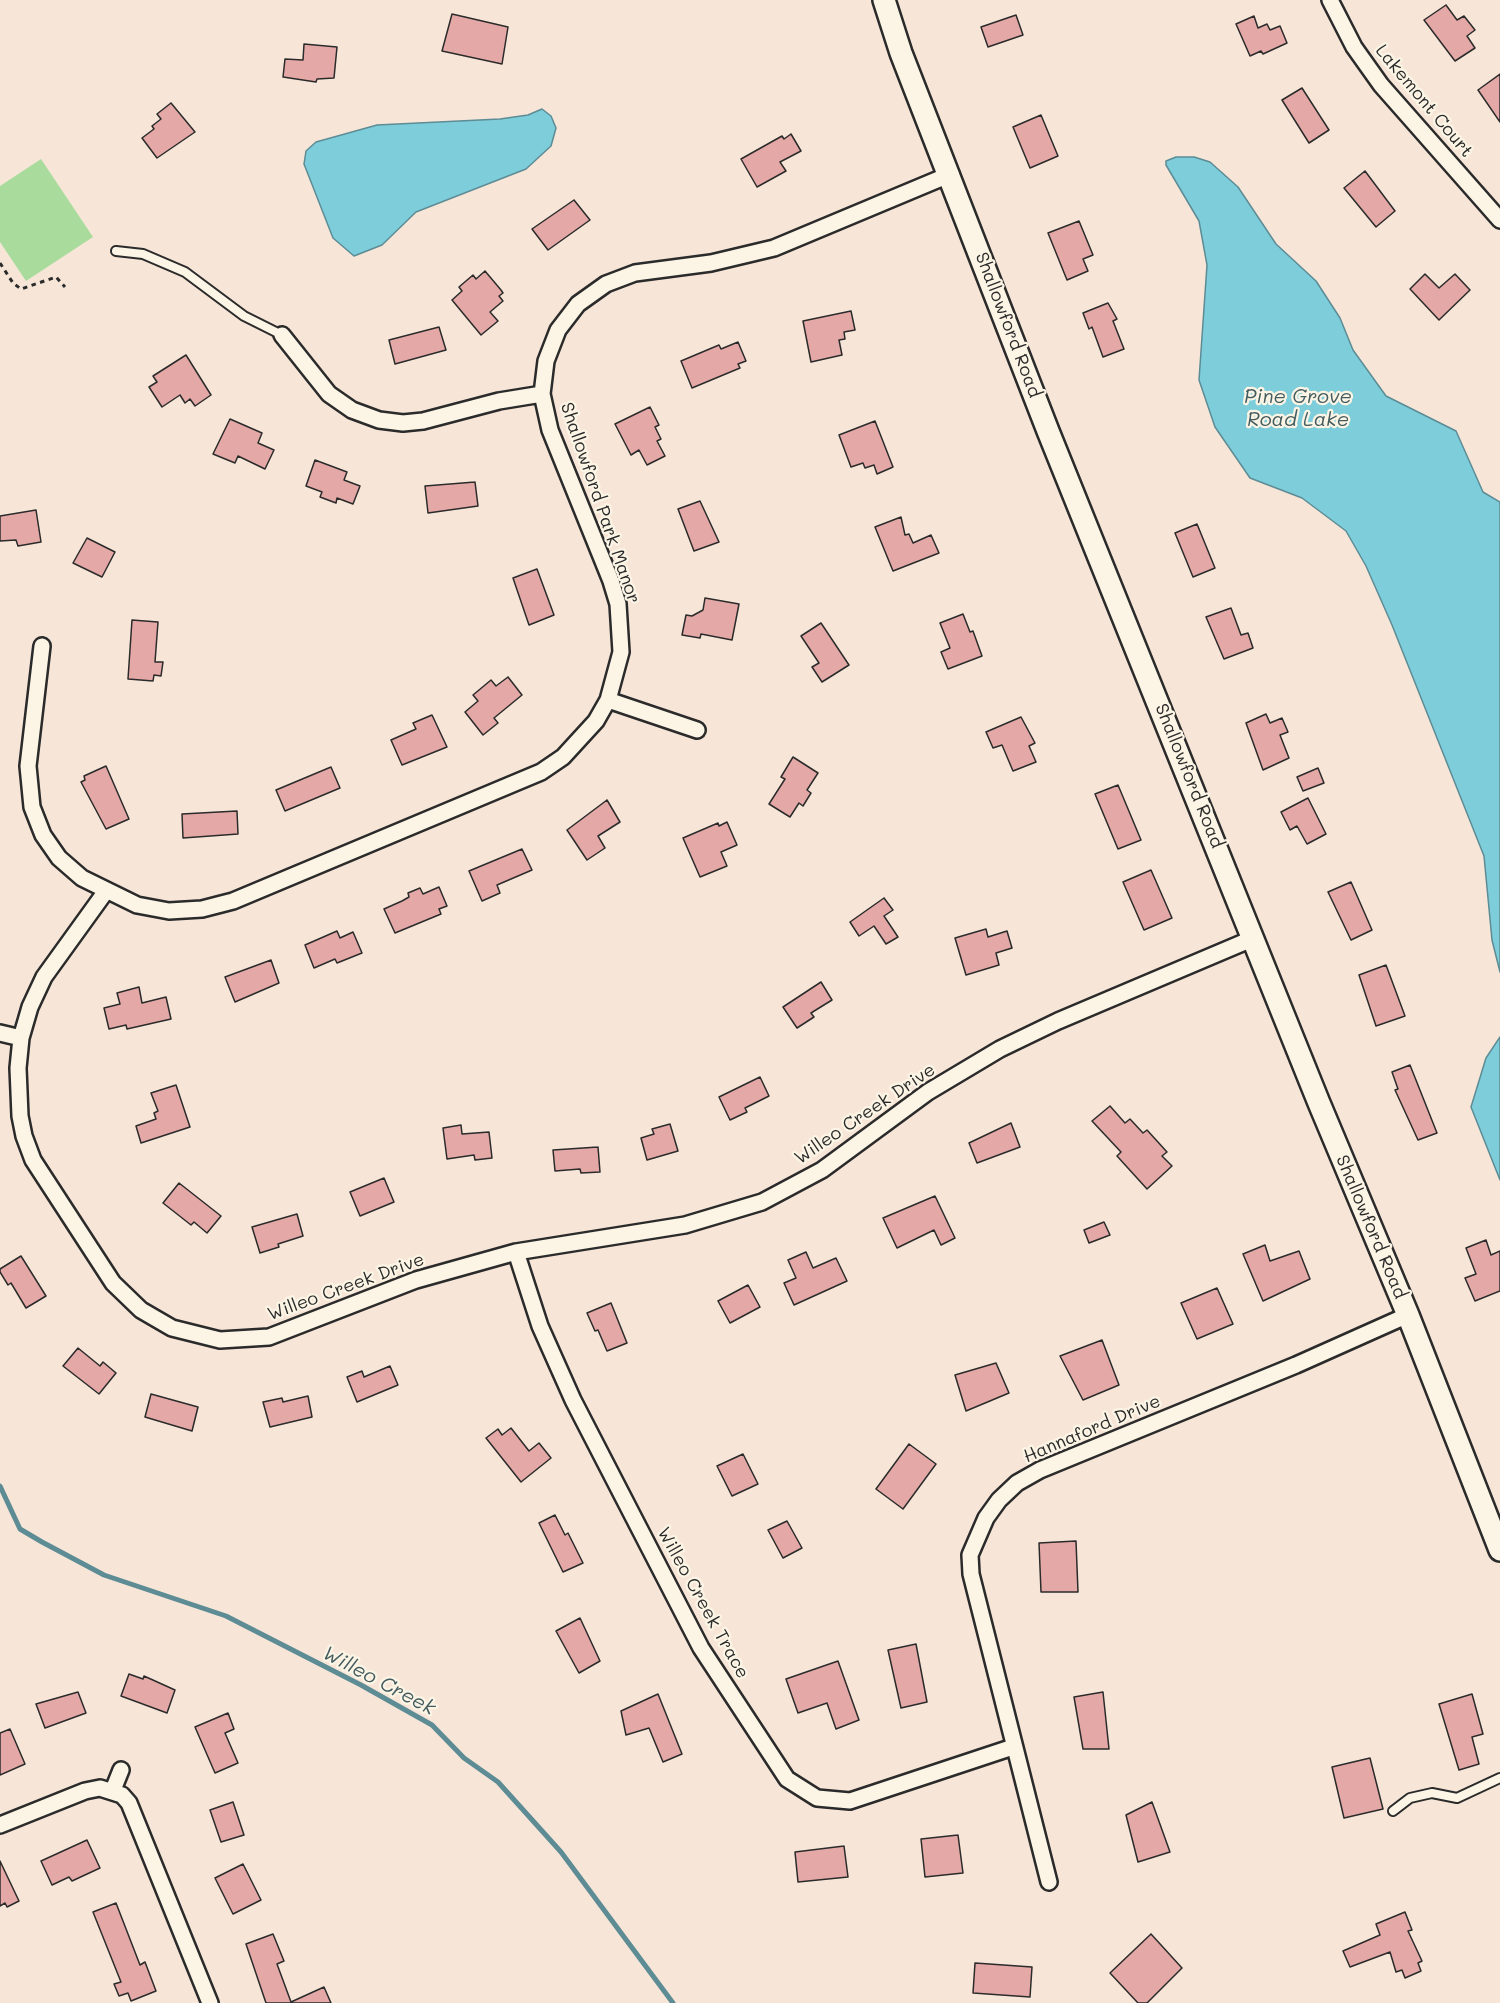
<!DOCTYPE html>
<style>
body{margin:0}
canvas{display:block;background:#f7e6d8}
</style>
<canvas width="1500" height="2003"></canvas>
<script>
const context = document.querySelector('canvas').getContext('2d');
context.lineJoin = 'round';
function fill(path, color) { context.fillStyle = color; context.fill(path, 'evenodd'); }
const poly = rows => new Path2D(rows.map(r => 'M' + r).join(''));
function trace(path, color, width, dash) { context.strokeStyle = color; context.lineWidth = width; context.lineCap = dash ? 'butt' : 'round'; context.setLineDash(dash || []); context.stroke(path); }
function label(font, color, halo, rows, align = 'center') {
  context.font = font + ' Mali,sans-serif'; context.lineWidth = 4.5; context.setLineDash([]); context.textBaseline = 'middle'; context.strokeStyle = halo; context.fillStyle = color; for (const [text, x, y, turn = 0] of rows) {
    context.save(); context.translate(x, y); context.rotate((+turn || 0) * Math.PI / 180); context.textAlign = isNaN(turn) ? turn : align; if (halo) context.strokeText(text, 0, 0); context.fillText(text, 0, 0); context.restore();
  }
}
fill(poly([
 [41,159,93,237,26,281,0,242,0,186]
]), '#a9db9d');
const water = poly([
 [542,109,551,116,556,128,551,146,526,169,416,212,382,245,354,256,333,238,304,164,306,151,316,142,377,125,500,119,528,115,542,109],
 [1176,157,1194,157,1210,162,1238,187,1276,244,1316,281,1340,318,1353,350,1386,396,1456,431,1483,492,1500,502,1500,972,1492,940,1484,856,1392,625,1366,566,1346,531,1302,498,1250,478,1215,427,1199,380,1207,265,1199,221,1166,165,1166,161,1176,157],
 [1500,1037,1500,1180,1471,1107,1486,1058,1500,1037]
]);
fill(water, '#7ecddb');
trace(water, '#5d8c95', 1.5);
trace(poly([
 [0,1486,20,1529,42,1542,104,1575,226,1616,361,1685,432,1725,464,1758,498,1782,561,1852,673,2003]
]), '#5d8c95', 5);
const building = poly([
 [1446,5,1457,20,1464,16,1475,30,1467,36,1475,48,1455,61,1424,20,1446,5],
 [452,14,508,27,502,64,442,51,452,14],
 [1016,15,1023,35,988,47,981,27,1016,15],
 [1254,16,1258,28,1267,24,1270,30,1280,26,1287,43,1263,54,1261,51,1250,56,1236,24,1254,16],
 [304,44,337,47,334,78,317,79,316,82,283,77,285,59,303,60,304,44],
 [1500,74,1500,122,1478,90,1500,74],
 [1302,88,1329,130,1309,143,1282,100,1302,88],
 [171,103,195,132,157,158,142,138,154,129,152,126,161,119,157,114,171,103],
 [1041,115,1058,156,1030,168,1013,127,1041,115],
 [791,134,801,151,780,162,786,171,757,187,741,159,782,136,784,139,791,134],
 [1365,171,1395,211,1376,227,1344,188,1365,171],
 [574,200,590,220,548,250,532,229,574,200],
 [1079,221,1093,255,1083,259,1088,271,1067,280,1048,233,1079,221],
 [485,271,501,290,503,293,499,296,503,301,490,312,498,321,481,335,452,300,462,291,459,287,473,275,476,279,485,271],
 [1425,274,1439,288,1455,274,1470,290,1439,320,1410,289,1425,274],
 [1108,303,1117,319,1113,321,1124,349,1103,357,1092,327,1089,329,1083,313,1108,303],
 [851,311,855,330,844,332,845,339,839,340,842,355,811,362,803,321,851,311],
 [439,327,446,350,395,364,389,340,439,327],
 [738,342,746,361,738,364,740,368,692,388,681,361,719,345,721,349,738,342],
 [186,355,211,395,195,406,190,399,185,403,180,395,162,407,149,387,157,382,153,376,186,355],
 [650,407,659,425,655,427,661,439,657,441,665,456,647,465,639,450,631,455,615,424,650,407],
 [230,419,262,433,258,443,274,450,265,469,238,456,235,463,213,454,230,419],
 [875,421,893,467,877,474,874,465,865,468,863,463,851,467,839,435,875,421],
 [315,460,347,472,344,480,360,486,353,504,337,498,336,503,320,497,322,492,306,486,315,460],
 [475,482,478,506,428,513,425,486,475,482],
 [700,501,719,542,694,551,678,509,700,501],
 [36,510,41,542,18,546,16,540,0,541,0,516,36,510],
 [901,517,905,535,909,534,913,543,931,535,939,553,893,571,875,527,901,517],
 [1197,524,1215,568,1193,577,1175,533,1197,524],
 [87,538,115,552,102,577,73,563,87,538],
 [537,569,554,615,529,625,513,578,537,569],
 [705,598,739,604,732,640,701,634,700,638,682,635,686,615,692,616,703,610,705,598],
 [1231,608,1241,635,1248,633,1253,648,1224,659,1206,617,1231,608],
 [963,614,970,632,973,631,982,656,948,669,941,652,950,648,940,623,963,614],
 [132,620,158,622,155,662,163,662,161,676,154,675,153,681,128,679,132,620],
 [821,623,849,665,822,682,812,667,819,663,801,636,821,623],
 [508,677,522,695,494,718,498,723,483,735,465,712,478,701,473,695,491,680,496,686,508,677],
 [1266,714,1270,723,1282,718,1288,732,1280,735,1289,758,1263,770,1246,723,1266,714],
 [432,715,447,747,402,765,391,740,416,729,413,723,432,715],
 [1021,717,1035,743,1029,746,1036,762,1013,771,1002,745,993,748,986,732,1021,717],
 [793,757,818,773,807,790,811,793,803,806,799,803,790,817,769,804,785,779,781,777,793,757],
 [106,766,129,819,106,829,81,782,85,780,84,776,106,766],
 [331,767,340,788,285,811,276,790,331,767],
 [1318,768,1324,783,1303,791,1297,777,1318,768],
 [1118,785,1141,840,1118,849,1095,794,1118,785],
 [1308,798,1326,834,1307,844,1297,826,1290,830,1281,812,1308,798],
 [607,800,620,822,598,836,605,848,587,860,567,830,607,800],
 [237,811,238,834,183,838,182,814,237,811],
 [727,822,737,845,721,852,727,866,700,877,683,838,718,823,719,826,727,822],
 [522,849,532,870,497,885,500,893,482,901,469,871,522,849],
 [1151,870,1172,918,1144,930,1123,882,1151,870],
 [1351,882,1372,930,1351,940,1328,892,1351,882],
 [439,887,447,906,439,909,441,914,395,933,384,909,402,901,409,897,408,893,420,888,423,894,439,887],
 [884,898,893,910,884,916,898,937,886,944,874,926,859,936,850,922,884,898],
 [986,929,988,937,1007,931,1012,948,996,953,999,965,966,975,955,938,986,929],
 [337,931,340,938,353,932,362,953,337,963,335,959,314,968,305,945,337,931],
 [271,960,279,983,235,1002,225,977,271,960],
 [1386,965,1405,1016,1376,1026,1359,975,1386,965],
 [821,982,832,1000,811,1013,814,1017,797,1028,783,1007,821,982],
 [139,987,142,1003,166,997,171,1019,127,1029,126,1025,109,1029,104,1008,120,1004,117,993,139,987],
 [1410,1065,1437,1133,1418,1140,1395,1090,1398,1089,1392,1072,1410,1065],
 [760,1077,769,1096,745,1108,747,1112,730,1120,719,1097,760,1077],
 [176,1085,190,1127,141,1143,136,1126,156,1119,154,1113,158,1111,151,1093,176,1085],
 [1110,1106,1125,1123,1130,1119,1143,1133,1147,1130,1167,1152,1162,1156,1172,1166,1147,1189,1117,1156,1121,1152,1092,1121,1110,1106],
 [1011,1123,1020,1147,977,1163,969,1143,1011,1123],
 [670,1124,678,1151,647,1160,641,1138,654,1134,652,1129,670,1124],
 [461,1125,462,1134,489,1132,492,1158,475,1160,474,1155,447,1159,443,1128,461,1125],
 [598,1147,600,1172,581,1173,580,1169,555,1171,553,1150,598,1147],
 [384,1178,394,1202,360,1216,350,1192,384,1178],
 [179,1183,221,1216,207,1233,194,1222,191,1225,163,1203,179,1183],
 [935,1196,955,1238,941,1245,934,1230,897,1248,883,1218,935,1196],
 [297,1214,303,1236,278,1244,279,1247,260,1253,252,1227,297,1214],
 [1104,1222,1110,1235,1089,1243,1084,1230,1104,1222],
 [1486,1240,1491,1255,1500,1251,1500,1291,1475,1301,1465,1278,1476,1274,1466,1248,1486,1240],
 [1265,1245,1270,1261,1299,1251,1310,1279,1263,1301,1243,1254,1265,1245],
 [806,1252,813,1268,836,1258,847,1281,794,1305,784,1283,796,1278,788,1260,806,1252],
 [21,1256,46,1296,26,1308,11,1283,8,1285,0,1272,0,1269,21,1256],
 [748,1285,760,1307,730,1323,718,1301,748,1285],
 [1217,1288,1233,1324,1197,1339,1181,1303,1217,1288],
 [611,1303,627,1343,607,1351,598,1330,595,1331,587,1313,611,1303],
 [1102,1340,1119,1385,1083,1400,1060,1356,1102,1340],
 [78,1348,100,1366,103,1362,116,1373,99,1394,63,1366,78,1348],
 [996,1363,1009,1393,966,1411,955,1375,996,1363],
 [390,1366,398,1385,357,1402,347,1377,362,1371,364,1377,390,1366],
 [151,1394,198,1407,192,1431,145,1417,151,1394],
 [308,1396,312,1417,270,1427,263,1402,282,1398,283,1402,308,1396],
 [511,1428,529,1451,539,1443,551,1458,521,1482,486,1438,498,1429,502,1435,511,1428],
 [909,1444,936,1464,903,1509,876,1489,909,1444],
 [743,1454,758,1484,732,1496,717,1466,743,1454],
 [555,1515,565,1535,568,1533,583,1563,563,1572,539,1523,555,1515],
 [787,1521,802,1548,783,1558,768,1530,787,1521],
 [1076,1541,1078,1592,1041,1592,1039,1543,1076,1541],
 [580,1618,600,1661,579,1673,556,1631,580,1618],
 [916,1644,927,1702,901,1708,888,1650,916,1644],
 [838,1661,859,1720,836,1729,827,1703,798,1713,786,1679,838,1661],
 [129,1674,143,1679,144,1676,175,1690,167,1713,121,1696,129,1674],
 [78,1692,86,1713,45,1728,36,1704,78,1692],
 [1103,1692,1109,1749,1083,1749,1074,1697,1103,1692],
 [658,1694,682,1754,663,1762,649,1728,626,1735,621,1711,658,1694],
 [1472,1694,1483,1734,1472,1737,1479,1764,1459,1770,1439,1704,1472,1694],
 [228,1713,234,1729,225,1733,238,1763,215,1773,195,1727,228,1713],
 [10,1729,25,1764,0,1775,0,1733,10,1729],
 [1370,1758,1383,1809,1344,1818,1332,1767,1370,1758],
 [233,1802,244,1835,221,1842,210,1810,233,1802],
 [1152,1802,1170,1852,1138,1862,1126,1815,1152,1802],
 [958,1835,963,1873,925,1877,921,1839,958,1835],
 [87,1840,100,1868,72,1881,69,1877,52,1885,41,1861,87,1840],
 [844,1846,848,1877,798,1882,795,1852,844,1846],
 [0,1861,19,1901,7,1907,5,1903,0,1906,0,1861],
 [243,1864,261,1900,233,1914,215,1878,243,1864],
 [116,1903,140,1965,145,1962,156,1991,131,2001,128,1993,119,1996,114,1984,121,1982,93,1912,116,1903],
 [1405,1912,1412,1930,1408,1931,1422,1961,1418,1963,1421,1971,1405,1978,1402,1970,1396,1972,1390,1952,1350,1967,1343,1951,1380,1935,1376,1924,1405,1912],
 [273,1934,284,1961,277,1964,291,2002,324,1987,331,2003,266,2003,246,1944,273,1934],
 [1151,1934,1182,1968,1147,2003,1138,2003,1110,1973,1151,1934],
 [975,1963,1032,1967,1030,1997,973,1993,975,1963]
]);
fill(building, '#e4a9a6');
trace(building, '#2b2b2b', 1.5);
const lane = poly([
 [116,251,143,254,185,272,244,316,282,335],
 [1393,1811,1410,1798,1432,1793,1457,1798,1500,1778]
]);
const street = poly([
 [1330,0,1354,47,1381,85,1500,220],
 [282,335,329,394,352,410,379,420,403,423,423,421,499,401,542,394],
 [42,646,28,766,32,807,43,835,59,858,82,878,137,905,169,911,202,909,233,901,541,772,563,757,596,721,608,700,621,652,618,604,611,581,550,430,542,394,546,361,558,330,578,304,606,284,635,273,711,263,774,248,951,174],
 [608,700,697,730],
 [106,891,44,977,30,1007,21,1038,18,1068,20,1116,24,1136,33,1160,113,1283,141,1310,172,1328,220,1340,269,1337,416,1280,516,1252,685,1225,762,1202,822,1170,928,1092,1000,1049,1058,1021,1254,938],
 [0,1033,21,1038],
 [516,1252,540,1326,573,1400,701,1648,787,1779,817,1798,850,1801,1013,1747],
 [113,1790,121,1770],
 [0,1825,85,1791,100,1788,122,1795,129,1803,210,2003],
 [1049,1882,971,1574,970,1555,986,1518,999,1500,1017,1483,1040,1470,1296,1365,1408,1315]
]);
const secondary = poly([
 [884,0,901,53,1048,431,1319,1103,1408,1315,1500,1550]
]);
trace(lane, '#2b2b2b', 12);
trace(street, '#2b2b2b', 20);
trace(secondary, '#2b2b2b', 26);
trace(poly([
 [0,263,13,283,21,289,56,277,65,287]
]), '#2b2b2b', 3, [4.5, 4.5]);
trace(lane, '#fcf5e5', 8);
trace(street, '#fcf5e5', 15);
trace(secondary, '#fcf5e5', 21);
label('18px', '#2b2b2b', '#fcf5e5', [
 ["Lakemont Court",1424,101,50],
 ["Shallowford Road",1008,325,69],
 ["Shallowford Park Manor",600,503,71],
 ["Shallowford Road",1189,776,68],
 ["Willeo Creek Drive",865,1114,-34],
 ["Shallowford Road",1371,1227,67],
 ["Willeo Creek Drive",346,1287,-20],
 ["Hannaford Drive",1092,1429,-23],
 ["Willeo Creek Trace",703,1603,61]
]);
label('italic 20px', '#445c60', '#fcf5e5', [
 ["Pine Grove",1298,397],
 ["Road Lake",1298,420],
 ["Willeo Creek",379,1681,28]
]);
</script>
